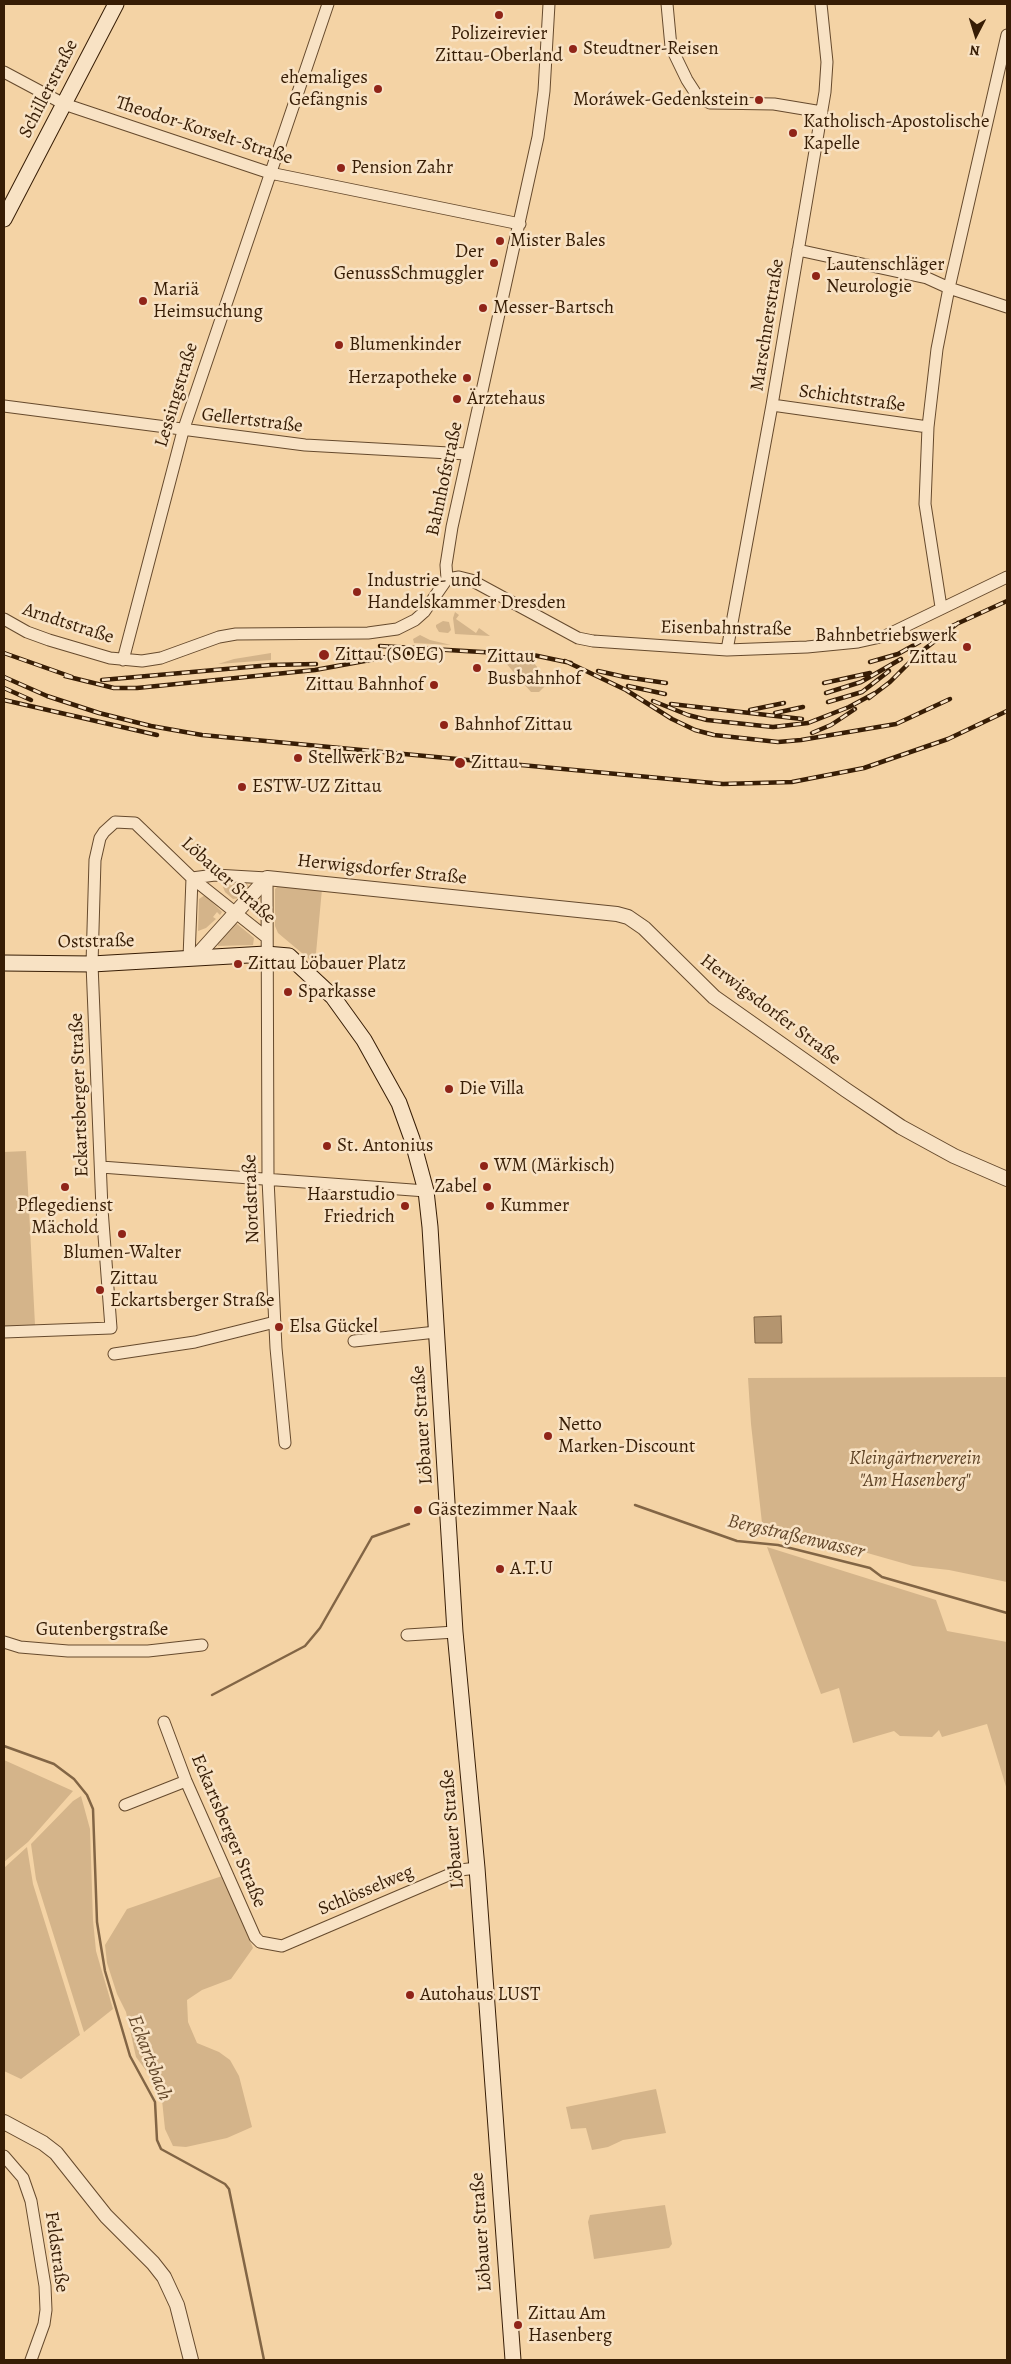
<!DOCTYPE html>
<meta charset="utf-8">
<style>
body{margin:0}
#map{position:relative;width:1011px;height:2364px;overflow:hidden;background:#f4d3a5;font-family:Alegreya,serif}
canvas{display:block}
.frame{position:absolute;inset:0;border:5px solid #371d05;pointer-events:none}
.north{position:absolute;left:951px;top:10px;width:50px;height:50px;-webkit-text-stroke:4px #f8e2c4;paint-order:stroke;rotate:185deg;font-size:14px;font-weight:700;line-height:20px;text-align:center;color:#371d05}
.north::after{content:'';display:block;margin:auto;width:18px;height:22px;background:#371d05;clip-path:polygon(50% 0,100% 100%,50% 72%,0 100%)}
</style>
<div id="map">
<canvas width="1011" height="2364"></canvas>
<div class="frame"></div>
<div class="north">N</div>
</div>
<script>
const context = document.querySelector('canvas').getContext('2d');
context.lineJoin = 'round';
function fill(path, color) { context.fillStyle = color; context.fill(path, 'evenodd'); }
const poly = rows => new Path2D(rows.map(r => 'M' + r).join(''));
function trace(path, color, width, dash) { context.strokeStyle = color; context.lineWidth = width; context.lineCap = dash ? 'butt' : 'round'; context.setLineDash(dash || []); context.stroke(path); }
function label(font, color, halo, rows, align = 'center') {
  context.font = font + ' Alegreya,serif'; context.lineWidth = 5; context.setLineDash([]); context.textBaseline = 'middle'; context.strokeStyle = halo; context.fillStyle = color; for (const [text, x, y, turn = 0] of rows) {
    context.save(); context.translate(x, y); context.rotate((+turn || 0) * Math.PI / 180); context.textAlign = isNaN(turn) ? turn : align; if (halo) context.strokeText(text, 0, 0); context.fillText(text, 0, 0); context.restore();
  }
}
fill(poly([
 [443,599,459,605,452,609,445,609,440,603],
 [455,612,459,615,456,619,476,633,479,628,490,636,455,634,453,618],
 [443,621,449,622,451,630,448,633,439,632,436,627,436,625],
 [420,635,430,640,451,645,414,643,413,639],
 [271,653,271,660,218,664,234,659],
 [495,655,530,658,545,677,545,686,539,692,531,692,504,661],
 [228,881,246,882,249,887,240,898,233,899,225,892,223,887],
 [278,886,322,889,315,964,278,933,275,926,275,889],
 [205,895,222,912,220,915,217,912,213,917,216,919,206,928,198,931,199,899],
 [236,923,254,938,253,945,218,946,217,941],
 [26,1151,35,1325,4,1327,4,1152],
 [1007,1377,1007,1582,949,1570,913,1566,762,1523,751,1424,748,1378],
 [767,1547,936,1600,947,1631,1007,1642,1007,1790,987,1724,942,1737,939,1730,932,1737,900,1736,894,1731,853,1743,839,1688,821,1694],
 [4,1760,73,1791,28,1842,4,1862],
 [81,1796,90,1829,93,1920,96,1951,113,2009,84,2032,36,1879,31,1844,73,1801],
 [27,1847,33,1884,80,2035,21,2079,4,2071,4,1868],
 [222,1876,253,1948,231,1979,202,1990,187,2000,188,2022,197,2043,219,2052,230,2060,239,2076,252,2127,227,2138,186,2147,173,2146,165,2129,162,2100,153,2080,136,2057,126,2012,117,1994,107,1963,105,1945,127,1909],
 [656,2089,666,2133,623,2140,608,2147,592,2150,586,2128,571,2129,566,2107],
 [665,2205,672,2244,669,2248,594,2259,588,2222,590,2215]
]), '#d4b48a');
const water = poly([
 [781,1316,782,1343,755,1343,754,1317,781,1316]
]);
fill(water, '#b4956f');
trace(water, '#826545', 1);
trace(poly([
 [635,1505,737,1541,778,1545,870,1568,882,1577,1007,1613],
 [212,1695,305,1646,320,1628,372,1537,409,1524],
 [4,1746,54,1764,74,1779,87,1795,93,1809,97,1922,105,1971,130,2056,155,2102,157,2140,161,2149,225,2184,229,2189,264,2360]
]), '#826545', 2.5);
const minor = poly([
 [667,4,671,47,687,80,698,97,710,103,774,104,822,112],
 [4,72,64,104,270,173,520,224],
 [798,250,927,278,949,288,1007,307],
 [772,405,928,427],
 [4,406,305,445,467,454],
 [447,579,459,577,471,580,578,638,593,641,727,650,807,647,858,642,885,636,1007,577],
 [447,579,446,565,452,527,538,137,544,91,549,4],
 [941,607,925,504,928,427,937,349,949,288,1007,35],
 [4,619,27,632,49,640,110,658,142,661,161,658,219,637,236,634,368,633,397,629,415,620,424,612,447,579],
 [727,650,772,405,825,92,827,62,821,4],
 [123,660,183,431,328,4],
 [189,958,192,878,215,875,267,878,268,1179,276,1348,285,1443],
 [101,1167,426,1191],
 [4,1332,111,1328,102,1209,92,964,95,860,100,838,104,832,115,822,135,823,192,878,266,937],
 [354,1341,436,1332],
 [114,1354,195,1342,275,1322],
 [407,1635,455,1632],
 [4,1642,20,1647,68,1651,148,1651,202,1645],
 [164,1722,186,1781,255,1937,260,1942,282,1946,460,1870,477,1868],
 [125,1805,186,1781],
 [4,2156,23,2178,31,2201,45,2286,46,2310,44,2324,31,2360]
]);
const tertiary = poly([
 [195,958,267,878,617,914,628,917,644,928,714,997,846,1090,901,1127,954,1156,1007,1179],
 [4,2122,43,2143,56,2153,106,2216,153,2263,164,2277,177,2305,191,2360]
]);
const secondary = poly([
 [4,219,116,4],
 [4,963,92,964,266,954,289,956,333,997,364,1040,399,1103,412,1139,426,1191,430,1227,455,1632,477,1868,513,2360]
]);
trace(minor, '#664a2d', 13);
trace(tertiary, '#664a2d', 16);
trace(secondary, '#371d05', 17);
trace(minor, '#f8e2c4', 11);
trace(tertiary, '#f8e2c4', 14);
trace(secondary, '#f8e2c4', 15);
const rail = poly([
 [952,626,1007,601],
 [380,646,533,655,571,663],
 [4,653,72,677],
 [565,661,626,690,672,719,695,730,714,735,778,742,801,740,896,724,950,699],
 [870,662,898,654,934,634],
 [598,671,625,677,666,683],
 [65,676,114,688,137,688,315,670,436,648],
 [4,677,47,696,99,713,151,726,202,735,723,784,792,782,864,768,948,739,1007,711],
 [102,680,271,665,316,664],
 [824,683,870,673],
 [628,686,665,694],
 [4,688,31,700],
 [826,693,861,682,901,659],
 [869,698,890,682,917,655,958,623],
 [4,700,157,735],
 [653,701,688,715,707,720,773,727,808,723,849,707,875,693],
 [828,702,862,692,889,671],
 [671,704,802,719],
 [750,710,784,703],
 [775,713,803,707],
 [812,733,831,725,855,709]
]);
trace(rail, '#371d05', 4.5);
trace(rail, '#f8e2c4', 2.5, [8]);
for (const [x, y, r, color] of [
 [499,15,5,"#8f2418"],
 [573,49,5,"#8f2418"],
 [378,89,5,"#8f2418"],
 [759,100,5,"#8f2418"],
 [793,133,5,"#8f2418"],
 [341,168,5,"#8f2418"],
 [500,241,5,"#8f2418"],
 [494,263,5,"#8f2418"],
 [816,276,5,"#8f2418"],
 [143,301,5,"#8f2418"],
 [483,308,5,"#8f2418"],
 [339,345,5,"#8f2418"],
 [467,378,5,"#8f2418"],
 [457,399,5,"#8f2418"],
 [357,592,5,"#8f2418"],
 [967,647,5,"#8f2418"],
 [324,655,6,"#8f2418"],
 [477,668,5,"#8f2418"],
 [434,685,5,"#8f2418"],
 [444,725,5,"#8f2418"],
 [298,758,5,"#8f2418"],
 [460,763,6,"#8f2418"],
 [242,787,5,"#8f2418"],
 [238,964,5,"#8f2418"],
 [288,992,5,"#8f2418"],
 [449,1089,5,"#8f2418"],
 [327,1146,5,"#8f2418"],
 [484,1166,5,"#8f2418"],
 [65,1187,5,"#8f2418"],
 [487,1187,5,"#8f2418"],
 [405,1206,5,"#8f2418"],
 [490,1206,5,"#8f2418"],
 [122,1234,5,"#8f2418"],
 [100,1290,5,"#8f2418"],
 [279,1327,5,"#8f2418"],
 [548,1436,5,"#8f2418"],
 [418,1510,5,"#8f2418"],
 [500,1569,5,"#8f2418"],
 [410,1995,5,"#8f2418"],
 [518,2325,5,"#8f2418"]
]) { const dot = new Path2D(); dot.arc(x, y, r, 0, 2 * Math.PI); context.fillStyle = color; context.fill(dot); trace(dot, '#f8e2c4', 2); }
label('19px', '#371d05', '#f8e2c4', [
 ["Polizeirevier",499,34,"center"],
 ["Zittau-Oberland",499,56,"center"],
 ["Steudtner-Reisen",583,49],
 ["ehemaliges",368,78,"right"],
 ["Gefängnis",368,100,"right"],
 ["Moráwek-Gedenkstein",749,100,"right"],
 ["Katholisch-Apostolische",803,122],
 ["Kapelle",803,144],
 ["Pension Zahr",351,168],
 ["Mister Bales",510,241],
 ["Der",484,252,"right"],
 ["GenussSchmuggler",484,274,"right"],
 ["Lautenschläger",826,265],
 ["Neurologie",826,287],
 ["Mariä",153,290],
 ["Heimsuchung",153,312],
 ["Messer-Bartsch",493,308],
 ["Blumenkinder",349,345],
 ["Herzapotheke",457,378,"right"],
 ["Ärztehaus",467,399],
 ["Industrie- und",367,581],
 ["Handelskammer Dresden",367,603],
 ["Bahnbetriebswerk",957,636,"right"],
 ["Zittau",957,658,"right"],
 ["Zittau (SOEG)",335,655],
 ["Zittau",487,657],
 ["Busbahnhof",487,679],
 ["Zittau Bahnhof",424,685,"right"],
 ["Bahnhof Zittau",454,725],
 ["Stellwerk B2",308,758],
 ["Zittau",471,763],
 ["ESTW-UZ Zittau",252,787],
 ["Zittau Löbauer Platz",248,964],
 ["Sparkasse",298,992],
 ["Die Villa",459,1089],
 ["St. Antonius",337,1146],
 ["WM (Märkisch)",494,1166],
 ["Zabel",477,1187,"right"],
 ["Haarstudio",395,1195,"right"],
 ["Friedrich",395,1217,"right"],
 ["Pflegedienst",65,1206,"center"],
 ["Mächold",65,1228,"center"],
 ["Kummer",500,1206],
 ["Blumen-Walter",122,1253,"center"],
 ["Zittau",110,1279],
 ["Eckartsberger Straße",110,1301],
 ["Elsa Gückel",289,1327],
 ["Netto",558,1425],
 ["Marken-Discount",558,1447],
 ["Gästezimmer Naak",428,1510],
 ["A.T.U",510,1569],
 ["Autohaus LUST",420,1995],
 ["Zittau Am",528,2314],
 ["Hasenberg",528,2336]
], 'left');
label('19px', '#371d05', '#f8e2c4', [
 ["Schillerstraße",49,89,-63],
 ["Theodor-Korselt-Straße",204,131,18],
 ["Marschnerstraße",768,325,-81],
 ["Lessingstraße",177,395,-73],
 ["Schichtstraße",852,399,8],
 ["Gellertstraße",252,421,7],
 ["Bahnhofstraße",445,479,-78],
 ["Arndtstraße",68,624,18],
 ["Eisenbahnstraße",726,629,1],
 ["Herwigsdorfer Straße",382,870,6],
 ["Löbauer Straße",228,881,42],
 ["Oststraße",96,942,-1],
 ["Herwigsdorfer Straße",770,1010,37],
 ["Eckartsberger Straße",80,1095,-92],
 ["Nordstraße",252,1199,-92],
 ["Löbauer Straße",423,1425,-94],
 ["Gutenbergstraße",102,1630],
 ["Löbauer Straße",453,1829,-95],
 ["Eckartsberger Straße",228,1831,67],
 ["Schlösselweg",366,1891,-23],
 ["Löbauer Straße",482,2232,-94],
 ["Feldstraße",56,2252,82]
]);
label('italic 19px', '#5e4326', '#f8e2c4', [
 ["Kleingärtnerverein",915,1459],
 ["\"Am Hasenberg\"",915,1481]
]);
label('italic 20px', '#63472a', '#f8e2c4', [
 ["Bergstraßenwasser",796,1537,13],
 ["Eckartsbach",149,2058,69]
]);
</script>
